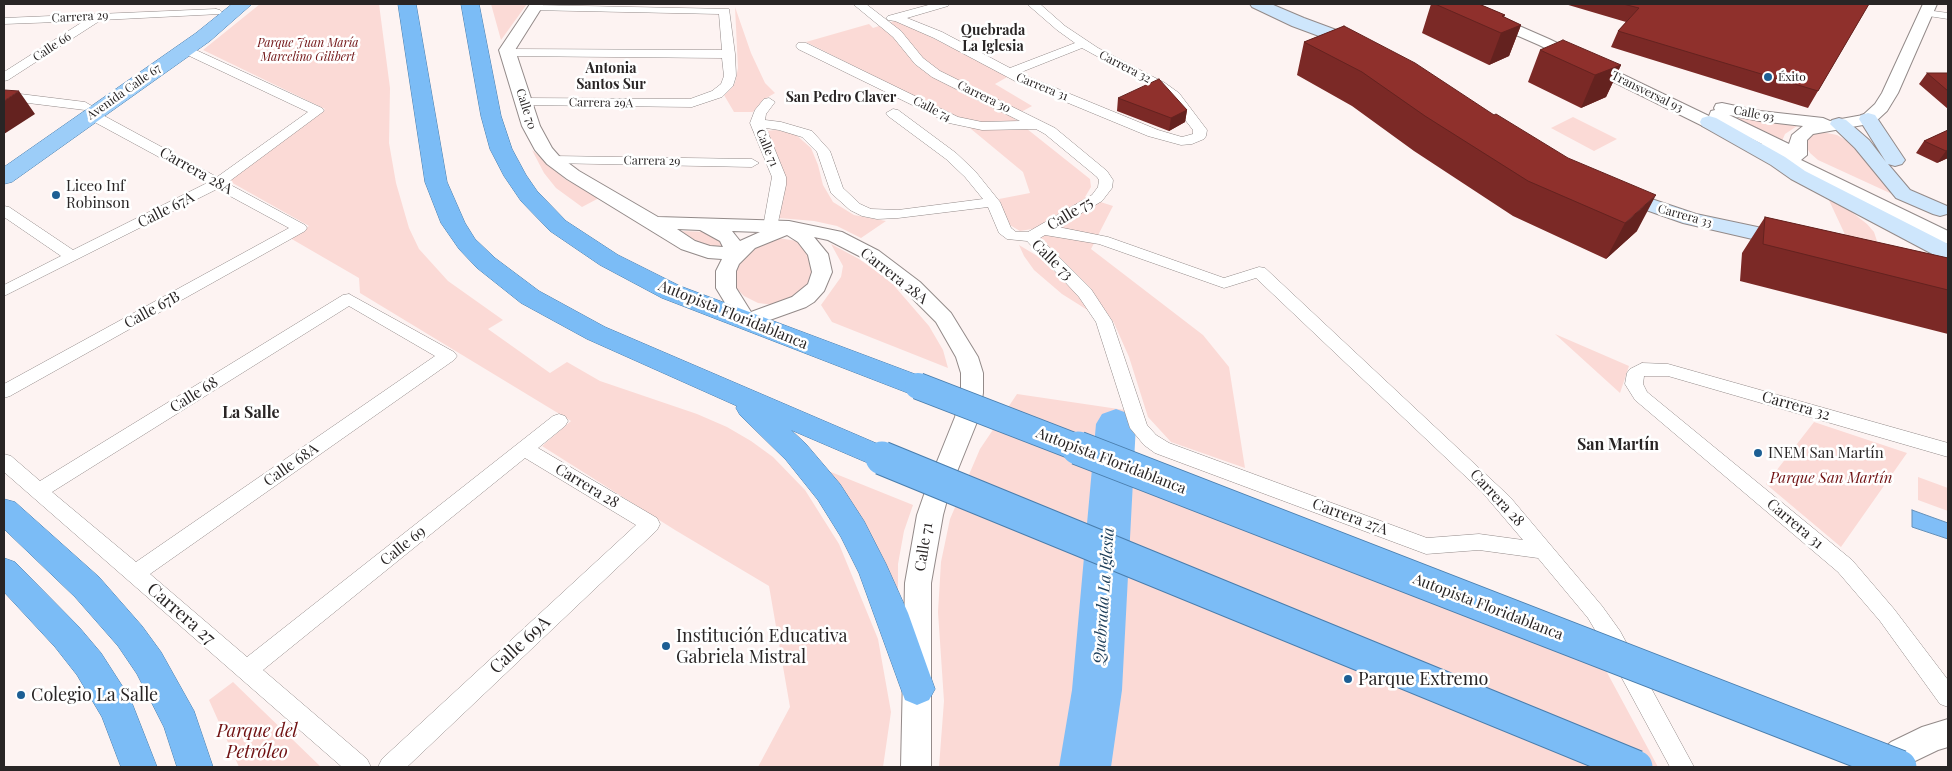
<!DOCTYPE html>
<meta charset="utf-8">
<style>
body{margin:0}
#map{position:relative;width:1952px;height:771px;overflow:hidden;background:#fdf3f2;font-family:"Playfair Display",serif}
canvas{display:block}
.frame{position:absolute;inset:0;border:5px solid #292525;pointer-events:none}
</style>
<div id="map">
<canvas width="1952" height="771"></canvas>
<div class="frame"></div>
</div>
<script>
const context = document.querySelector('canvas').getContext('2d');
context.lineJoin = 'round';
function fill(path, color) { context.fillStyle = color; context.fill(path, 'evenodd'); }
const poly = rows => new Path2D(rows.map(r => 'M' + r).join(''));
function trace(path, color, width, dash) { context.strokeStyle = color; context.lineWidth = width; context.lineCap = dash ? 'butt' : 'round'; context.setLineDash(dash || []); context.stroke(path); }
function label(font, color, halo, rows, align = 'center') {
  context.font = font + ' "Playfair Display",serif'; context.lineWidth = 5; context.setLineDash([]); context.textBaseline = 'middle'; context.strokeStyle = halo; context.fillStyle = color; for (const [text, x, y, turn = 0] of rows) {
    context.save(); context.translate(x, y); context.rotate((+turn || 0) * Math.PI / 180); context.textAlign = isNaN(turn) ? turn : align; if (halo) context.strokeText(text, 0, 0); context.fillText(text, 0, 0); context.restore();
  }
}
fill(poly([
 [260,4,379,4,390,88,389,143,396,183,409,228,419,249,448,281,503,320,488,329,550,373,567,362,600,381,697,414,727,427,751,441,773,457,805,490,839,544,878,639,891,712,883,767,758,767,790,707,769,586,675,530,542,446,571,421,360,293,359,278,290,238,309,226,229,181,325,109,203,50],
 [491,4,527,4,501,40],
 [735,7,751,53,765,83,775,93,763,100,753,112,734,112,724,95,735,83,738,68],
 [897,20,1009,76,995,84,1032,106,1012,117,1090,179,1091,187,1085,197,1113,206,1091,249,1203,335,1229,367,1245,468,1171,442,1148,417,1129,357,1114,323,1092,292,1032,229,1020,231,1008,224,999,199,1030,193,1023,172,959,119,806,42,869,24,873,28],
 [1720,112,1776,123,1797,126,1785,134,1782,141],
 [1573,117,1617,139,1594,151,1551,128],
 [776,130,795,134,811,148,818,165,823,185,833,202,854,215,886,221,861,238,837,226,814,221,779,218,786,180,765,131],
 [1822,132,1837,135,1854,145,1892,194,1818,160,1810,153,1807,148,1806,142,1809,136,1814,133],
 [532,150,565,179,599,198,582,207,556,188,544,173],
 [1827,196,1844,206,1867,224,1874,232,1877,241,1874,246,1848,241],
 [679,231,711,232,726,245,713,247,703,245],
 [778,238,797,241,812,254,814,277,803,295,774,305,758,303,744,296,736,288,733,276,736,265,749,250],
 [831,244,859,259,890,281,929,326,943,350,948,368,832,322,821,305,841,277,843,266],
 [1019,245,1039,257,1075,291,1089,311,1062,294,1034,270,1024,256],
 [1555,334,1629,366,1620,393],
 [1017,394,1125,410,1135,458,1583,628,1658,767,939,767,944,701,938,612,941,562,950,519,980,449],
 [1814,422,1907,453,1841,547,1766,484],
 [826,470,913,505,904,531,898,564,898,596],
 [1918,477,1948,488,1948,511,1918,500],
 [233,682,321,767,239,767,209,700]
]), '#fbdad6');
const water = poly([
 [1912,510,1948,523,1948,539,1912,527,1912,510]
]);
fill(water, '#80bef7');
trace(water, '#6690b8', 1);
fill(poly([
 [1116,409,1130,414,1136,424,1122,690,1111,767,1059,767,1072,690,1096,424,1102,414,1116,409]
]), '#80bef7');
const minor = poly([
 [853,4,866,4,901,31,923,58,940,71,1055,128,1107,171,1113,180,1112,188,1102,201,1058,227,1108,237,1224,278,1259,267,1265,268,1510,497,1602,606,1620,631,1694,767,1670,767,1604,645,1588,618,1538,558,1479,550,1426,554,1155,453,1144,445,1130,428,1096,322,1079,297,1027,241,1007,239,999,233,988,207,898,218,877,219,862,216,850,210,831,193,817,152,802,137,779,130,766,128,786,177,786,185,777,227,775,230,765,230,763,227,772,177,750,123,755,110,764,99,769,98,775,102,766,114,765,120,781,122,812,131,830,151,843,188,860,204,871,209,898,210,983,199,965,177,946,159,888,116,886,113,893,109,898,110,956,153,975,171,1000,202,1011,228,1016,232,1028,232,1092,195,1098,187,1099,180,1097,177,1045,134,1036,129,982,130,949,123,798,49,796,46,798,43,806,43,958,117,982,122,1020,121,932,77,915,64,893,37,853,4],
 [1045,235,1099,244,1224,288,1256,278,1482,492,1523,540,1479,534,1427,538,1169,443,1156,435,1147,425,1112,321,1091,289,1040,238,1045,235],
 [932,4,950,4,948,6,907,18,942,32,1010,68,1075,43,1057,30,1027,4,1040,4,1065,26,1098,48,1165,83,1179,93,1207,130,1206,136,1204,139,1192,144,1181,145,1148,136,1015,81,934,38,895,21,888,20,886,18,888,16,932,4],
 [1082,48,1157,89,1169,99,1193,130,1193,134,1182,137,1158,130,1019,73,1082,48],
 [534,5,729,9,735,54,736,76,733,86,722,97,692,107,519,105,518,102,519,99,524,98,690,99,712,91,721,84,724,76,722,58,504,56,502,53,508,49,722,50,719,14,530,10,528,8,534,5],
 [216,9,220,10,222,12,220,14,101,20,8,80,4,81,4,72,84,21,4,24,4,18,216,9],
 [1926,10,1948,13,1948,19,1922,15,1920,13,1922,11,1926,10],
 [185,45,322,108,324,111,227,183,305,225,307,228,305,231,10,396,4,398,4,384,289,228,217,189,4,296,4,285,61,256,4,217,4,206,9,207,73,250,207,183,87,118,85,115,87,112,97,112,217,177,308,112,181,52,179,49,181,46,185,45],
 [4,92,85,102,92,106,85,110,4,100,4,92],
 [553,156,752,159,759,163,752,167,548,163,546,160,553,156],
 [349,294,454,352,457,356,454,360,150,574,247,657,553,416,559,414,565,416,568,421,565,426,538,448,657,518,660,524,657,530,407,767,378,767,382,759,636,525,525,458,263,670,367,759,371,767,342,767,4,472,4,454,11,456,40,481,343,295,349,294],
 [349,306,435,356,136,562,52,492,349,306],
 [1642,363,1668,364,1948,443,1948,457,1668,376,1644,376,1643,384,1647,392,1852,560,1894,609,1948,680,1948,707,1940,704,1880,621,1838,572,1635,400,1625,384,1627,373,1630,369,1642,363]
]);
const tertiary = poly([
 [530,4,544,4,515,50,540,126,552,148,559,156,579,171,658,217,789,221,842,232,879,251,920,282,951,313,978,357,983,373,983,393,979,417,950,489,943,515,931,583,931,767,901,767,905,583,917,515,926,489,955,417,961,393,961,373,956,357,936,322,906,292,865,259,828,240,814,237,828,254,832,272,824,291,814,302,806,307,753,326,746,328,739,326,716,288,716,271,722,259,708,258,681,249,567,179,547,164,535,150,522,126,499,50,530,4],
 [677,229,700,230,720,241,723,247,710,246,695,241,677,229],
 [732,231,760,232,740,241,732,231],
 [787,235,798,242,808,255,812,272,808,284,792,297,751,312,736,288,736,271,739,264,755,248,787,235],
 [1450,4,1469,4,1549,39,1709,116,1711,111,1715,110,1714,108,1716,104,1722,103,1760,111,1823,118,1830,121,1863,115,1875,104,1882,93,1923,4,1937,4,1898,93,1887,111,1874,123,1813,134,1807,140,1807,155,1801,160,1948,231,1948,244,1941,242,1759,153,1756,149,1762,144,1738,132,1735,136,1729,137,1723,136,1539,45,1452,7,1450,4],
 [1729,115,1760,121,1803,126,1792,135,1789,144,1729,115],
 [1948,719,1948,747,1938,750,1913,762,1907,767,1869,767,1873,757,1891,742,1922,727,1948,719]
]);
const secondary = poly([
 [1250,4,1271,4,1304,18,1366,41,1369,45,1366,49,1360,50,1354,49,1292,26,1252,7,1250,4],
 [1868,113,1875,115,1905,160,1902,164,1895,166,1888,164,1910,190,1947,206,1947,214,1940,216,1933,214,1896,198,1855,148,1830,124,1832,120,1839,118,1846,120,1869,140,1886,162,1859,119,1861,115,1868,113],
 [1709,116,1716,118,1785,157,1805,171,1948,244,1948,260,1940,258,1791,179,1771,165,1702,126,1700,122,1702,118,1709,116],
 [1619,188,1696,214,1795,235,1798,240,1795,245,1787,247,1683,223,1612,198,1609,194,1612,190,1619,188]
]);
const primary = poly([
 [232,4,252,4,210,41,12,182,4,184,4,167,196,33,232,4]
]);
const trunk = poly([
 [398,4,416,4,447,182,465,223,475,239,495,258,539,291,605,327,892,450,897,458,892,466,882,469,791,430,806,444,840,484,864,521,886,564,908,613,935,689,929,700,917,705,905,700,859,573,841,537,818,500,786,460,740,415,736,408,737,406,587,339,521,303,477,268,459,249,441,223,425,182,398,4],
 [461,4,479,4,501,116,512,149,526,175,537,191,566,221,618,255,680,286,928,379,932,386,928,393,918,396,908,393,662,298,600,265,550,231,521,201,504,176,490,149,481,116,461,4],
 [4,499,15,502,99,577,142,626,161,652,194,711,213,767,177,767,164,727,137,674,118,646,75,597,4,529,4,499],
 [4,558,15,562,79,627,101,653,130,698,157,767,121,767,102,717,77,675,55,647,4,592,4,558]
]);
trace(minor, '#938a89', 1);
trace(tertiary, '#938a89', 2);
trace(secondary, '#938a89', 2);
trace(primary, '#497dac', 1);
trace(trunk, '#497dac', 1);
fill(minor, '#fff');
fill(tertiary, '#fff');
fill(secondary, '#cee6fc');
fill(primary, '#9ccdf8');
fill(trunk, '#7bbcf6');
const trunkBridgeFar1 = poly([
 [918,386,1081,449]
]);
const trunkBridge = poly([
 [1078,448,1900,767],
 [882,458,1636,767]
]);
trace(trunkBridgeFar1, '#497dac', 28, []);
trace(trunkBridge, '#497dac', 35, []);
trace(trunkBridgeFar1, '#7bbcf6', 26);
trace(trunkBridge, '#7bbcf6', 33);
fill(poly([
 [1431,4,1479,4,1505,15,1504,17,1521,25,1509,56,1489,65,1422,33],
 [1565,4,1869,4,1808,108,1611,47,1618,31,1626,22],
 [1344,26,1637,231,1606,259,1513,216,1414,151,1352,106,1297,75,1304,42],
 [1540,50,1621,65,1606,97,1581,108,1528,82],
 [1927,73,1948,73,1948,109,1919,84],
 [1118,98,1187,110,1185,122,1169,131,1117,111],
 [1948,130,1948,158,1937,163,1916,153,1924,141],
 [1765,217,1948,258,1948,334,1740,281,1742,253]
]), '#7b2926');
fill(poly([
 [1521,25,1509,56,1489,65,1501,33],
 [1621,65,1606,97,1581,108,1595,75],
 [19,91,35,114,4,134,4,101],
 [1187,110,1185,122,1169,131,1171,118],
 [1948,150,1948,158,1937,163,1946,151],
 [1656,195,1637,231,1606,259,1625,223]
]), '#64221f');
const building = poly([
 [1435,4,1479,4,1505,15,1502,16,1521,25,1501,33,1435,4],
 [1623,4,1869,4,1818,91,1618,31,1639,8,1623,4],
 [1344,26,1415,63,1494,115,1496,114,1568,158,1656,195,1625,223,1528,181,1425,116,1362,72,1304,42,1344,26],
 [1563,40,1621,65,1595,75,1540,50,1563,40],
 [1927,73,1948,73,1948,91,1927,73],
 [1159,79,1187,110,1171,118,1118,98,1159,79],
 [4,90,19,91,4,101,4,90],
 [1948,130,1948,150,1946,151,1924,141,1948,130],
 [1765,217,1948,258,1948,290,1763,244,1765,217]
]);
fill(building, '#8f302c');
trace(building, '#64221f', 1);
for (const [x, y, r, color] of [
 [1768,77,5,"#1d5f94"],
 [56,195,5,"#1d5f94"],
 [1758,453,5,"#1d5f94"],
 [666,646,5,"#1d5f94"],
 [1348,679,5,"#1d5f94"],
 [21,695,5,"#1d5f94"]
]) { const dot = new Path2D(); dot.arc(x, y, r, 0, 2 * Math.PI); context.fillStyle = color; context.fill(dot); trace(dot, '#fff', 2); }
label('12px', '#292525', '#fff', [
 ["Carrera 29",80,17,-3],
 ["Calle 66",52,47,-33],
 ["Carrera 32",1125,67,27],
 ["Carrera 31",1042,87,22],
 ["Avenida Calle 67",124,92,-35],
 ["Transversal 93",1647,92,26],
 ["Carrera 30",984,97,26],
 ["Carrera 29A",601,103,1],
 ["Calle 70",526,109,72],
 ["Calle 74",932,109,27],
 ["Calle 93",1754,114,11],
 ["Calle 71",767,148,67],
 ["Carrera 29",652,161,1],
 ["Carrera 33",1685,216,16]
]);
label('italic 12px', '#701213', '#fff', [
 ["Parque Juan María",308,43],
 ["Marcelino Gilibert",308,57]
]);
label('12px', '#292525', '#fff', [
 ["Éxito",1778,77]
], 'left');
label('bold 14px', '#292525', '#fff', [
 ["Quebrada",993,31],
 ["La Iglesia",993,47],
 ["Antonia",611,69],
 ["Santos Sur",611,85],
 ["San Pedro Claver",841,98]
]);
label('15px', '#292525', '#fff', [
 ["Carrera 28A",196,171,29],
 ["Calle 67A",166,210,-27],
 ["Calle 75",1070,214,-31],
 ["Calle 73",1052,260,44],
 ["Carrera 28A",894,276,38],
 ["Calle 67B",152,310,-29],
 ["Autopista Floridablanca",733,315,22],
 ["Calle 68",194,395,-32],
 ["Carrera 32",1796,406,16],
 ["Autopista Floridablanca",1111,461,21],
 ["Calle 68A",291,465,-35],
 ["Carrera 28",587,486,31],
 ["Carrera 28",1497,498,47],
 ["Carrera 27A",1350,517,20],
 ["Carrera 31",1795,524,40],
 ["Calle 69",403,546,-39],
 ["Calle 71",924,547,-81],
 ["Autopista Floridablanca",1488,607,21]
]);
label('15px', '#292525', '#fff', [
 ["Liceo Inf",66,186],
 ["Robinson",66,203],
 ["INEM San Martín",1768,453]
], 'left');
label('italic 15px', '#701213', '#fff', [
 ["Parque San Martín",1831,478]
]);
label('bold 16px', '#292525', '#fff', [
 ["La Salle",251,413],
 ["San Martín",1618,445]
]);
label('italic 16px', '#1c3d59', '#fff', [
 ["Quebrada La Iglesia",1104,596,-86]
]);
label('18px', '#292525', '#fff', [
 ["Carrera 27",181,614,41],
 ["Calle 69A",520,645,-43]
]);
label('18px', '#292525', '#fff', [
 ["Institución Educativa",676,636],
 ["Gabriela Mistral",676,657],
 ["Parque Extremo",1358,679],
 ["Colegio La Salle",31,695]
], 'left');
label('italic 18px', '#701213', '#fff', [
 ["Parque del",257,731],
 ["Petróleo",257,752]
]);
</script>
